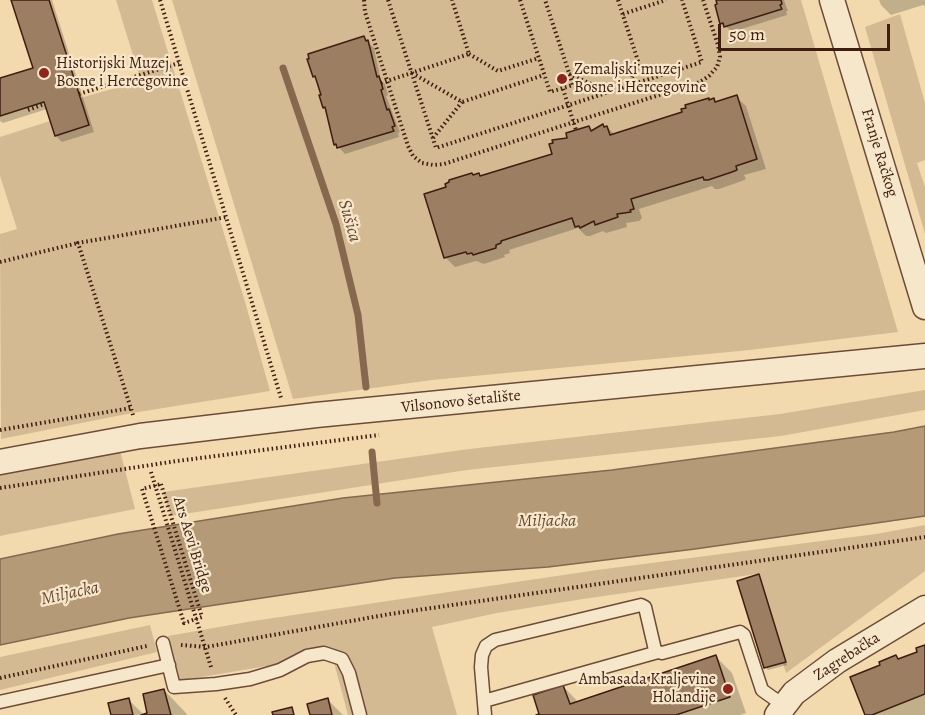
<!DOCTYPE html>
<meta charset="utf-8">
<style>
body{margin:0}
#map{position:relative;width:925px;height:715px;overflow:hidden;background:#f2daae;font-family:Alegreya,serif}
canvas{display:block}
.scale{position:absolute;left:718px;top:24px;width:172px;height:27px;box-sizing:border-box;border:3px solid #3f1d10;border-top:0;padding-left:8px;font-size:18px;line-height:21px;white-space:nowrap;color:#3f1d10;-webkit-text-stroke:4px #f7e7ca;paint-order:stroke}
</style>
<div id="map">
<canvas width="925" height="715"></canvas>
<div class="scale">50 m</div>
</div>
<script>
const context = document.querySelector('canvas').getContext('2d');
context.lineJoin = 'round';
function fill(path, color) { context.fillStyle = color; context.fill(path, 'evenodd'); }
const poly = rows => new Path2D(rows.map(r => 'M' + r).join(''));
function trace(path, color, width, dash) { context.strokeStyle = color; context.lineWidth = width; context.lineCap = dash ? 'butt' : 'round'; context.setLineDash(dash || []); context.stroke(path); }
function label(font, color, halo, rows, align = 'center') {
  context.font = font + ' Alegreya,serif'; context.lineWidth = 4.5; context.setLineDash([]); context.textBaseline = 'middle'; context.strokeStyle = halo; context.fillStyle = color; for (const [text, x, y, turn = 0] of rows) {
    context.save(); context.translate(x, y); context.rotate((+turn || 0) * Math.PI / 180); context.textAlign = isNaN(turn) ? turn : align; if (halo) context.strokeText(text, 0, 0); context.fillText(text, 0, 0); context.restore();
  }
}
fill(poly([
 [116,0,152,0,246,305,270,391,132,413,1,439,0,234,17,229,0,176,0,137,50,121,55,136,89,126,80,98,141,81],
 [172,0,801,0,898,332,750,350,432,380,293,399],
 [900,14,925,103,925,160,917,163,925,187,925,234,865,27],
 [925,390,925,410,781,436,467,470,171,516,163,492,469,449,780,414],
 [116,435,135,509,0,536,0,453],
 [925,525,925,571,786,673,757,574,583,599,497,613,432,627,457,715,348,715,332,655,178,681,168,636,253,621,597,570,876,534],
 [150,625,157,652,0,690,0,657]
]), '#d4ba93');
const water = poly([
 [925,426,925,516,695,549,548,567,395,578,129,618,0,645,0,559,118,534,343,498,612,470,894,432,925,426]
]);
fill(water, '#b59a78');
trace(water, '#86684e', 1.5);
fill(poly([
 [13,0,52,0,94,132,62,142,56,136,47,109,3,123,0,121,0,80,35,69],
 [716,0,784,0,788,11,786,11,787,15,732,32,722,23],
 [879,0,925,0,925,6,923,5,891,15,881,5],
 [363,38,374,48,381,81,385,84,388,95,386,96,400,132,398,133,399,137,345,154,336,144,318,80,314,76],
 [736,97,746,106,766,169,744,175,746,179,742,181,719,189,715,189,712,186,639,209,642,218,639,221,626,223,627,227,606,233,603,231,590,236,586,236,578,228,509,250,510,253,504,255,505,257,484,264,476,261,455,267,446,258,426,195,474,176,479,175,482,178,554,155,569,139,589,128,593,131,607,127,615,135,684,113,714,100,717,103],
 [758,576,761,579,787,665,768,670,766,668,739,582],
 [925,646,925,715,866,715,882,666,896,657,900,660,919,653],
 [715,656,732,673,746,713,740,715,541,715,563,686,579,703],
 [164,690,186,713,187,715,147,715],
 [128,699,144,715,113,715],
 [328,700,343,715,312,715]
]), '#0003');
trace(poly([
 [283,68,336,224,358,315,366,387],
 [372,452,377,503]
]), '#86684e', 7);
const building = poly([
 [11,0,49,0,89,125,55,136,44,102,0,116,0,78,33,68,11,0],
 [716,0,781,0,782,4,780,5,782,9,724,27,723,23,720,24,715,5,717,4,716,0],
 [364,36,366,41,368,40,377,77,379,76,383,89,381,90,387,110,389,109,395,126,392,127,394,131,337,148,336,144,334,145,325,107,323,108,319,95,321,95,315,76,313,77,307,59,309,59,308,54,364,36],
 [737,95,757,159,736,166,737,170,732,172,708,180,704,180,703,177,631,199,634,209,630,210,631,212,617,214,618,217,595,225,594,221,580,228,579,226,575,227,572,218,501,241,501,243,496,245,496,248,473,255,472,253,467,254,466,252,444,258,424,194,446,187,445,184,449,182,449,180,472,173,473,175,479,173,480,176,552,154,549,144,553,143,552,140,567,138,566,133,589,126,591,131,603,124,604,127,607,126,610,135,682,112,681,109,686,108,685,105,709,98,709,100,714,98,715,102,737,95],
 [759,574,786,662,764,668,737,581,759,574],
 [925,645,925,694,872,715,865,715,850,677,880,665,879,662,896,655,898,659,917,652,916,648,925,645],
 [716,655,730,697,676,715,536,715,539,714,533,695,563,685,570,704,716,655],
 [164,689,171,715,141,715,147,713,143,694,164,689],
 [129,698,133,715,111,715,108,703,129,698],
 [328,698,332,715,310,715,307,704,328,698],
 [292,707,294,715,273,715,272,712,292,707]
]);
fill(building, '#9c7f62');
trace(building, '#3f1d10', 1.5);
const service = poly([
 [163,643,174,687,216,684,250,679,280,670,307,656,324,653,342,659,349,673,360,715],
 [484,701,658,652],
 [0,702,169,665],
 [485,715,481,667,482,655,486,646,495,640,641,605,645,607,655,650,658,652,662,653,740,632,744,635,762,690,783,705]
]);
const minor = poly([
 [832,0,925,307],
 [0,462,140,436,316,415,925,356],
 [777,715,794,693,837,661,925,608]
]);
trace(service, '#6c4c38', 15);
trace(minor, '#6c4c38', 27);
trace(poly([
 [160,0,281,398],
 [364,0,365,12,408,146,413,156,422,163,433,165,444,164,574,122,700,82,709,76,717,67,720,57,718,45,703,0],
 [388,0,436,148,702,62,682,0],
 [520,0,550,92,573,85,545,0],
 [618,0,639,64,628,85],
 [623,14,666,0],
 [469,54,498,71,539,58],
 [412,73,462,102,544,75],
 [569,74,608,92],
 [381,83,469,54,452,0],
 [563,89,576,130],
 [79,94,179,63],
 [28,110,44,104],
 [433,138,462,102],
 [0,262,78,243],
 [133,415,78,243,227,217],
 [0,430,131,408],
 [151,472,211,667],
 [161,484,202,617,184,623,142,489,161,484],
 [0,488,177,461,379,435],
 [181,645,206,647,390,614,925,537],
 [0,678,147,646],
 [225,698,236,715]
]), '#3f1d10', 4, [1.5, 3]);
trace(service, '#f7e7ca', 12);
trace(minor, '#f7e7ca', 24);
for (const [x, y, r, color] of [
 [44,73,6,"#8f2418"],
 [562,79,6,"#8f2418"],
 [728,689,6,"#8f2418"]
]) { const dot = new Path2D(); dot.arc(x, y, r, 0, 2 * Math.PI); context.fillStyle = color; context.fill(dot); trace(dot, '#f7e7ca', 2); }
label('16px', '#3f1d10', '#f7e7ca', [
 ["Historijski Muzej",56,64],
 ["Bosne i Hercegovine",56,82],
 ["Zemaljski muzej",574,70],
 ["Bosne i Hercegovine",574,88],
 ["Ambasada Kraljevine",716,680,"right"],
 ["Holandije",716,698,"right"]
], 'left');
label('16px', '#3f1d10', '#f7e7ca', [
 ["Franje Račkog",879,153,73],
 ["Vilsonovo šetalište",461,402,-6],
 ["Ars Aevi Bridge",192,545,73],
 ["Zagrebačka",847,657,-33]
]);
label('italic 18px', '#684934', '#f7e7ca', [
 ["Sušica",349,221,74],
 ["Miljacka",547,522],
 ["Miljacka",70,594,-12]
]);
</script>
